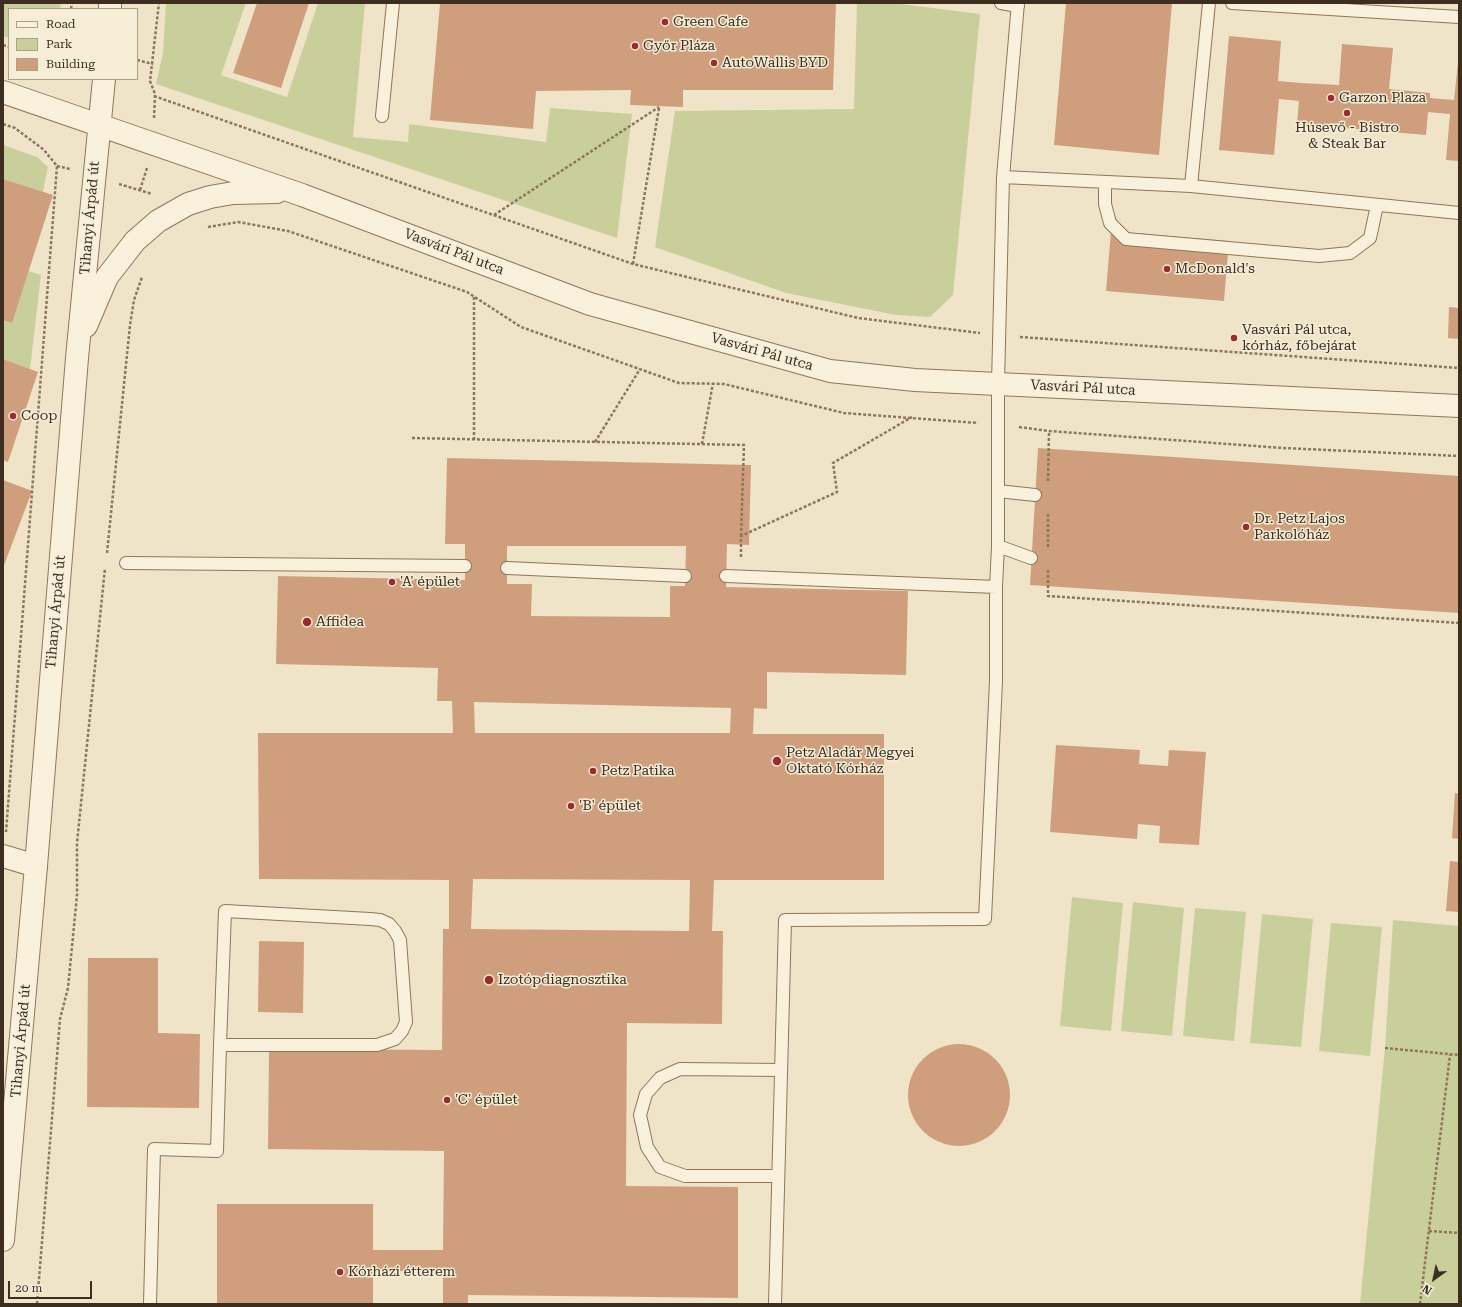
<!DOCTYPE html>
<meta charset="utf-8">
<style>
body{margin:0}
#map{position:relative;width:1462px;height:1307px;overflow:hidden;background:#f0e4c8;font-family:"Roboto Serif",serif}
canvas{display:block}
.frame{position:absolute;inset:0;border:4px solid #3d2e20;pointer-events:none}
.legend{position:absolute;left:8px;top:8px;width:130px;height:72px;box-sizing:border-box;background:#f7eed8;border:1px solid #ada18e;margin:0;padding:5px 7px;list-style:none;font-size:12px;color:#3d2e20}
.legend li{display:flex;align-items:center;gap:8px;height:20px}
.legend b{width:20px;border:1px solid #ada18e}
.north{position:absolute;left:1414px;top:1259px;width:40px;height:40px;-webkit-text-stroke:3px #f7eed8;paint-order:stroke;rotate:213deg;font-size:11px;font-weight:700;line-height:16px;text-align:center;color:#3d2e20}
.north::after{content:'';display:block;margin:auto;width:14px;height:18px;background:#3d2e20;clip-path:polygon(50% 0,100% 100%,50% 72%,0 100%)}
.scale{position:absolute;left:8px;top:1281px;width:84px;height:18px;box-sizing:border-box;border:2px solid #3d2e20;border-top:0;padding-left:5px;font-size:12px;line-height:14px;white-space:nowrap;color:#3d2e20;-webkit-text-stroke:3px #f7eed8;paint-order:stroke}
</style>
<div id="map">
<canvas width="1462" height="1307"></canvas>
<div class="frame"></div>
<ul class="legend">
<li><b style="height:5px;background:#faf1dc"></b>Road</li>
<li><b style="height:11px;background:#c9cf9b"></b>Park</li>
<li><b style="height:11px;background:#cf9f7d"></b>Building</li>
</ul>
<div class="north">N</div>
<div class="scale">20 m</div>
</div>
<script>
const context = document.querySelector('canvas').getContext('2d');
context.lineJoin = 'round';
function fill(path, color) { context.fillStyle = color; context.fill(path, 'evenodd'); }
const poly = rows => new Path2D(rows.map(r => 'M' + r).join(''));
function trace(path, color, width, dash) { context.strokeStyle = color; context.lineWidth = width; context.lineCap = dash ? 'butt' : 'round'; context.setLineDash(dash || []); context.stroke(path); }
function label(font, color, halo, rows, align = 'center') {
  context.font = font + ' "Roboto Serif",serif'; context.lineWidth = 3; context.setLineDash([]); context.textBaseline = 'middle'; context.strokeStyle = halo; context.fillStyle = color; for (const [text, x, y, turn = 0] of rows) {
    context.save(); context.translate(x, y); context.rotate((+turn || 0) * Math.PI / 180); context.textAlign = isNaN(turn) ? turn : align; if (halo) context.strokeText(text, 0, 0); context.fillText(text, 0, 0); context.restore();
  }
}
fill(poly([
 [3,3,61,3,60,9,9,9,9,38,3,36],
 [166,3,246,3,221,75,287,97,318,3,365,3,353,137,408,142,409,124,546,142,550,108,632,114,617,238,156,84,163,53],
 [857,3,893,3,980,14,953,295,930,317,896,315,786,293,655,247,675,111,854,109],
 [3,145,37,157,48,167,43,192,3,179],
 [28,271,41,275,30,369,3,359,3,320],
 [1072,897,1123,903,1111,1031,1060,1026],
 [1133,902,1184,908,1172,1036,1121,1031],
 [1195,908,1246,912,1234,1041,1183,1036],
 [1262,914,1313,919,1301,1047,1250,1043],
 [1393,920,1459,926,1459,1304,1360,1304,1385,1048],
 [1331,923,1382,927,1370,1056,1319,1051]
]), '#c9cf9b');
fill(poly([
 [257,3,309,3,281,88,233,73],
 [440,3,836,3,833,90,683,90,683,107,630,105,631,90,536,91,533,129,430,120],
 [1066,3,1172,3,1159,155,1054,145],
 [1229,36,1281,41,1278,81,1301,83,1339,85,1342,44,1393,48,1389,89,1430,93,1430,98,1454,100,1459,53,1459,161,1446,160,1450,114,1428,112,1426,135,1297,124,1299,101,1279,99,1274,155,1219,150],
 [3,179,53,195,12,323,3,320],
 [1111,231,1229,241,1224,301,1106,291],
 [1449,307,1459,308,1459,339,1448,338],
 [3,359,38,372,8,462,3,460],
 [1038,448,1459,476,1459,613,1030,585],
 [447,458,751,465,749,545,727,544,726,587,908,591,906,675,767,672,767,709,754,708,753,734,884,734,884,880,714,880,712,931,723,931,722,1024,627,1023,626,1186,738,1187,738,1298,468,1295,468,1304,443,1304,443,1271,373,1271,373,1304,217,1304,217,1204,373,1204,373,1250,443,1250,444,1151,268,1149,269,1049,442,1050,443,929,449,929,449,880,259,879,258,733,453,733,452,701,437,701,438,668,276,664,278,576,465,580,465,544,445,544],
 [507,546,686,546,685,586,670,586,670,617,531,616,532,584,507,584],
 [474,702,731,708,730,733,475,733],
 [473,879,690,880,689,931,471,929],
 [3,480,32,491,3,568],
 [1056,745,1140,750,1139,764,1168,766,1169,750,1206,752,1199,845,1159,843,1160,826,1138,824,1137,839,1050,832],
 [1455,793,1459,794,1459,839,1452,838],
 [1450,861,1459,862,1459,912,1446,911],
 [259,941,304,942,303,1013,258,1012],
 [88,958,158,958,158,1033,200,1034,199,1108,87,1107],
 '908 1095a51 51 0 1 1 102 0a51 51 0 1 1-102 0Z'
]), '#cf9f7d');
const service = poly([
 [1001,3,1018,6],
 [1232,3,1459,17],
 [382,116,393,3],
 [1003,177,1191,186,1459,213],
 [1105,183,1105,204,1110,223,1126,239,1319,256,1350,253,1370,238,1377,205],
 [1191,186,1209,3],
 [998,491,1035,495],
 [998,546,1031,558],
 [126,563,465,566],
 [507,568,685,576],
 [726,576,996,587],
 [778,1176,685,1176,660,1167,647,1147,640,1115,646,1094,660,1078,680,1069,781,1070],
 [150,1304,154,1149,217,1151,220,1045,225,911,370,919,380,920,389,924,395,931,400,940,406,1022,402,1031,395,1039,377,1045,220,1045],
 [775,1304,785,920,985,919,996,681,996,587,998,546,998,384,1003,177,1018,3]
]);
const minor = poly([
 [3,856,36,866]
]);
const tertiary = poly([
 [110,9,110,3],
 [3,92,302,195,590,304,830,371,915,380,998,384,1459,406],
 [86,326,107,277,135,241,158,221,188,204,210,197,233,193,277,192],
 [3,1240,36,866,77,358,104,79]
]);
trace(service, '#8d765c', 14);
trace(minor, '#8d765c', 24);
trace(tertiary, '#8d765c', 24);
trace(poly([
 [71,9,72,3],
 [3,45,9,47],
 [137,60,153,64],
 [154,96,633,264,858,318,980,333],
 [154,118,155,94,150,81,159,3],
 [3,124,15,128,44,150,57,166,6,832],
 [57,166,70,169],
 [119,184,152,194],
 [140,190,147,168],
 [494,215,659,107],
 [208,227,238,222,288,231,467,292,521,327,679,383,724,384,844,413,978,423],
 [633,264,659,108],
 [1020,337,1459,368],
 [1019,427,1049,431,1283,448,1459,456],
 [412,438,744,445,741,536],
 [474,440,474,297],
 [595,442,640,369],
 [702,444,713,383],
 [1048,481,1049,431],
 [1048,547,1048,512],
 [107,553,130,325,134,300,142,277],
 [741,557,741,536,837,492,833,463,912,417],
 [1048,570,1048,596,1459,623],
 [1385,1048,1459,1055],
 [1429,1231,1459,1233],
 [37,1304,60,1019,68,988,77,895,77,843,105,568],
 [1420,1304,1450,1055]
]), '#8d765c', 2.5, [3, 2]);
trace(service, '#faf1dc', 12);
trace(minor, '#faf1dc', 22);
trace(tertiary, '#faf1dc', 22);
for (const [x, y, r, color] of [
 [665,22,4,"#9e2a2b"],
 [635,46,4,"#9e2a2b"],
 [714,63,4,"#9e2a2b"],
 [1331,98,4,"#9e2a2b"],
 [1347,113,4,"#9e2a2b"],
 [1167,269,4,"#9e2a2b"],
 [1234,338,4,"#9e2a2b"],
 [13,416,4,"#9e2a2b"],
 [1246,527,4,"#9e2a2b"],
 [392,582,4,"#9e2a2b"],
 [307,622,5,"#9e2a2b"],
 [777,761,5,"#9e2a2b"],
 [593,771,4,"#9e2a2b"],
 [571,806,4,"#9e2a2b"],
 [489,980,5,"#9e2a2b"],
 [447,1100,4,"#9e2a2b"],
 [340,1272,4,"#9e2a2b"]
]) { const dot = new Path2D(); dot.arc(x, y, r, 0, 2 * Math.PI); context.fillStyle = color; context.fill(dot); trace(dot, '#f7eed8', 1.5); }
label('14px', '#3d2e20', '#f7eed8', [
 ["Green Cafe",673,22],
 ["Győr Pláza",643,46],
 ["AutoWallis BYD",722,63],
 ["Garzon Plaza",1339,98],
 ["Húsevő - Bistro",1347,128,"center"],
 ["& Steak Bar",1347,144,"center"],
 ["McDonald's",1175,269],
 ["Vasvári Pál utca,",1242,330],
 ["kórház, főbejárat",1242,346],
 ["Coop",21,416],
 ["Dr. Petz Lajos",1254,519],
 ["Parkolóház",1254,535],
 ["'A' épület",400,582],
 ["Affidea",316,622],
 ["Petz Aladár Megyei",786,753],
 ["Oktató Kórház",786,769],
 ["Petz Patika",601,771],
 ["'B' épület",579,806],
 ["Izotópdiagnosztika",498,980],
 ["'C' épület",455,1100],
 ["Kórházi étterem",348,1272]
], 'left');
label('14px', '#3d2e20', '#f7eed8', [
 ["Tihanyi Árpád út",90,218,-85],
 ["Vasvári Pál utca",454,252,21],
 ["Vasvári Pál utca",762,352,16],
 ["Vasvári Pál utca",1083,388,3],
 ["Tihanyi Árpád út",56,612,-85],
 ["Tihanyi Árpád út",21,1041,-85]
]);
</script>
